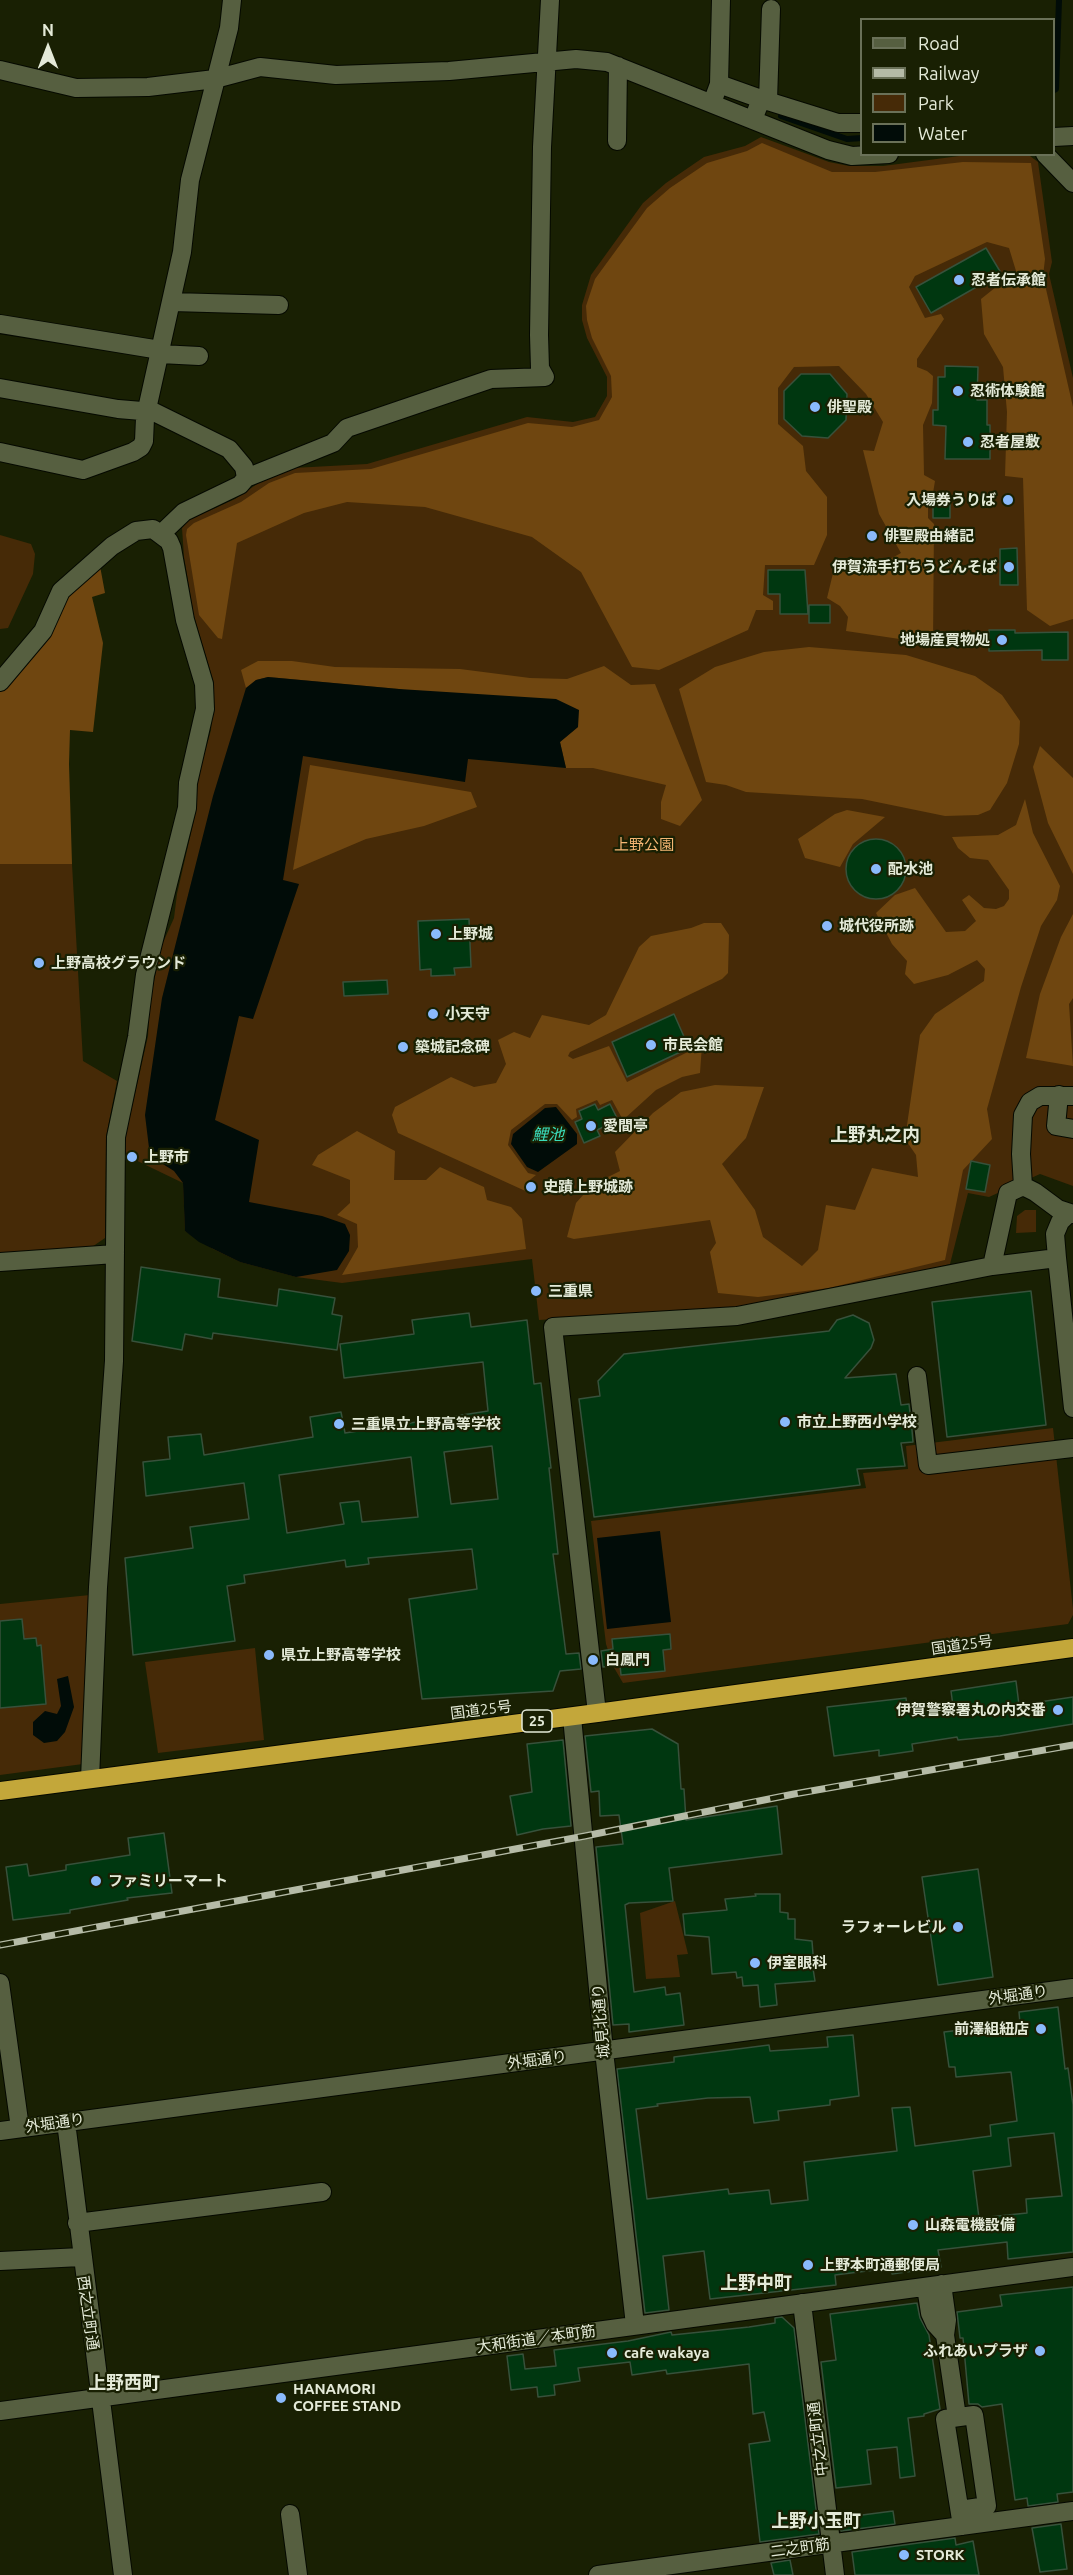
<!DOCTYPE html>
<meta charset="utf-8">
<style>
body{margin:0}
#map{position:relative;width:1073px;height:2575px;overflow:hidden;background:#192003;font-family:Ubuntu,sans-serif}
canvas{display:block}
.legend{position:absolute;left:860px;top:18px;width:195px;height:138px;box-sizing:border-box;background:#192003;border:2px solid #6a7158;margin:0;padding:8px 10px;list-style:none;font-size:18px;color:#e4ead8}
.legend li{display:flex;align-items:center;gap:12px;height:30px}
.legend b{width:30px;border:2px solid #6a7158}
.north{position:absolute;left:18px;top:18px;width:60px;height:60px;-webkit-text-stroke:4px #192003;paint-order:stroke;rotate:0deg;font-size:16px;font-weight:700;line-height:24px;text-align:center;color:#e4ead8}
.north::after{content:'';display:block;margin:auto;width:21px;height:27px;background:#e4ead8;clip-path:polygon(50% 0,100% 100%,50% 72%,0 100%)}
</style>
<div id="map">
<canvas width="1073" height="2575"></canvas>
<ul class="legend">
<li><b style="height:8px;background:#565f40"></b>Road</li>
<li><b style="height:8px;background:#b5bba7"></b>Railway</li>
<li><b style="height:16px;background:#462a07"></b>Park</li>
<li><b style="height:16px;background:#010c08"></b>Water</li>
</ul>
<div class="north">N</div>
</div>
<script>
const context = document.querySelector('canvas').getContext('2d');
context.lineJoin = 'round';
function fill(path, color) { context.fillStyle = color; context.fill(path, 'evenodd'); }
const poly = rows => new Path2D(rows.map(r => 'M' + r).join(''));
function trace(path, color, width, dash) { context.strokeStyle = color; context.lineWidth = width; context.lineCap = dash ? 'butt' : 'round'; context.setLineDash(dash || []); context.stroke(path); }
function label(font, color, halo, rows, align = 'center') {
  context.font = font + ' Ubuntu,"Noto Sans JP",sans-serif'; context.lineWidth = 4.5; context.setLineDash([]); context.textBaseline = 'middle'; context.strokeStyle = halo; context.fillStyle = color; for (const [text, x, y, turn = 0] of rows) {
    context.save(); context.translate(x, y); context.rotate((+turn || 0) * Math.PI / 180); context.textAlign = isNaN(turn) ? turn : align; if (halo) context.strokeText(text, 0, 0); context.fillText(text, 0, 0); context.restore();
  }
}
fill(poly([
 [761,137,829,162,849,166,883,166,967,155,1030,156,1038,162,1052,262,1049,274,1073,378,1073,1186,1040,1174,989,1197,968,1193,950,1264,813,1297,736,1307,539,1320,532,1259,342,1283,296,1277,240,1262,213,1249,185,1231,183,1183,125,1155,125,1138,148,1036,150,1001,161,947,174,918,177,894,196,811,195,788,211,730,214,683,194,616,184,557,182,528,189,520,235,499,266,478,293,468,367,464,527,417,573,422,595,417,607,396,607,377,587,338,582,320,582,305,591,275,643,203,666,183,704,157,745,146],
 [0,535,31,544,35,554,33,574,8,628,0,629],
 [0,864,72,864,83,1061,117,1081,106,1137,105,1238,89,1249,0,1254],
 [1025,1210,1036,1210,1036,1232,1016,1233,1017,1216],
 [1053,1428,1073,1609,1073,1615,1068,1624,623,1683,613,1666,606,1644,591,1521,866,1488,863,1473,908,1469,906,1446],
 [90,1595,83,1764,0,1775,0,1604],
 [255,1648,264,1740,158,1753,145,1662],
 [675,1901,688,1954,677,1955,680,1977,646,1979,640,1913]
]), '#462a07');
fill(poly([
 [762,143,832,172,875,172,963,162,1031,163,1045,259,1043,276,1073,407,1073,619,1050,626,1027,610,1023,478,1005,476,1007,412,1003,367,984,334,981,299,1016,271,1009,248,987,242,915,276,909,287,925,318,941,314,944,319,917,359,917,367,927,371,933,376,932,403,923,425,924,475,935,481,933,493,928,500,928,518,934,524,933,644,846,631,848,617,840,606,827,598,836,561,856,565,879,565,901,553,879,514,863,450,874,451,883,422,866,394,839,366,794,367,778,388,778,424,803,446,806,471,827,497,827,535,814,565,765,565,763,595,773,601,773,610,756,610,748,630,659,670,632,667,581,572,532,537,425,507,347,502,304,513,237,543,222,639,218,638,199,615,186,535,187,529,194,523,241,502,269,483,295,473,371,469,528,423,572,427,599,420,612,397,611,376,592,338,587,320,586,306,595,279,647,208,670,188,707,163,747,151],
 [100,566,105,593,92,597,103,643,93,732,70,730,69,764,72,864,0,864,0,690,68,594],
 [809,647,906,655,975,676,1002,695,1020,721,1019,744,1007,783,990,810,978,815,945,816,862,799,746,792,726,785,706,782,679,689,715,667,764,652],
 [258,661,292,661,335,667,460,669,530,678,567,679,604,666,631,685,655,684,702,800,680,826,661,819,661,802,666,785,593,768,566,768,560,742,578,727,399,689,268,677,256,680,246,688,241,670],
 [1040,746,1073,778,1073,874,1048,823,1033,767],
 [310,765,471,792,477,807,424,826,366,839,293,870],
 [1025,799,1033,833,1060,886,1057,900,1041,926,1021,987,987,1109,992,1139,963,1170,945,1260,829,1288,758,1297,718,1293,710,1252,716,1243,710,1220,574,1239,567,1237,576,1203,592,1185,620,1171,615,1152,653,1113,681,1092,715,1085,764,1087,746,1138,722,1164,755,1210,763,1237,802,1266,818,1250,826,1205,855,1210,872,1168,918,1177,916,1155,905,1139,920,1035,935,1014,984,981,985,969,977,960,948,975,914,984,905,974,907,961,892,944,876,913,895,895,915,888,946,932,965,931,976,921,962,900,969,895,984,908,996,909,1004,906,1009,899,1009,890,988,860,970,858,958,848,952,837,998,835,1016,825],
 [847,810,885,817,853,844,840,867,805,858,798,839,835,814],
 [1073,914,1073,998,1069,1004,1073,1066,1026,1058,1040,994,1061,937],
 [704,923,721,923,729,935,728,973,722,979,570,1052,568,1056,573,1059,609,1046,627,1082,702,1045,700,1073,682,1077,656,1090,623,1120,612,1100,600,1105,597,1100,576,1109,577,1117,572,1120,557,1104,545,1104,511,1130,508,1145,528,1173,536,1175,526,1183,532,1194,398,1133,392,1115,395,1107,451,1077,474,1087,496,1083,506,1064,498,1040,514,1032,530,1038,542,1015,589,1025,606,1015,639,947,651,936,691,928],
 [357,1131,395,1151,394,1180,426,1180,440,1167,484,1187,487,1200,511,1207,522,1219,526,1249,342,1275,358,1247,357,1224,337,1215,350,1203,350,1180,312,1165,318,1155]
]), '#6f4610');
fill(poly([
 [268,677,399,689,556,699,579,710,578,727,560,742,566,768,468,759,465,782,303,756,283,880,299,884,253,1019,239,1016,215,1120,259,1140,249,1202,322,1216,345,1224,350,1235,349,1251,337,1270,296,1277,240,1262,199,1242,185,1231,183,1183,174,1171,150,1156,145,1115,162,998,213,796,246,688,256,680],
 [556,1107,577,1134,577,1144,538,1172,527,1167,511,1144,513,1134,545,1108],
 [660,1531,671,1622,607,1629,597,1538],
 [68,1676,74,1707,65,1732,57,1741,44,1743,33,1735,33,1722,45,1711,57,1714,61,1706,57,1679]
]), '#010c08');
trace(poly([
 [1054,90,1056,89,1059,0],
 [781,116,847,139,862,138]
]), '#010c08', 6);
const building = poly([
 [986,248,1001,273,931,313,916,287,986,248],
 [945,366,978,367,977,400,987,400,987,425,990,425,990,459,945,459,946,426,933,425,933,410,938,410,938,377,945,377,945,366],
 [801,374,830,374,847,394,846,420,828,438,802,436,784,419,784,391,801,374],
 [950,502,950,518,933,518,933,503,950,502],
 [1017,548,1018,585,1000,585,1000,549,1017,548],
 [768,570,805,570,808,614,780,614,780,594,768,594,768,570],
 [809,605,830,605,830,623,809,623,809,605],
 [989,630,1015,630,1015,633,1068,632,1068,660,1042,660,1042,650,989,651,989,630],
 '846 869a30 30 0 1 1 60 0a30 30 0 1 1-60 0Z',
 [469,919,471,967,454,968,455,975,431,976,431,969,420,970,418,921,469,919],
 [387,980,388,994,344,996,343,982,387,980],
 [674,1014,689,1048,627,1077,612,1042,674,1014],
 [595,1104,598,1110,610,1104,618,1120,597,1130,600,1136,584,1143,575,1122,582,1119,579,1111,595,1104],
 [971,1161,990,1165,985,1192,966,1189,971,1161],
 [141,1267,220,1279,218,1297,277,1306,279,1289,335,1298,332,1314,342,1316,337,1350,213,1333,212,1339,185,1334,182,1350,132,1341,141,1267],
 [1031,1291,1046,1425,947,1437,932,1302,1031,1291],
 [469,1313,471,1327,527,1320,534,1384,541,1383,551,1468,549,1468,558,1554,553,1554,566,1654,579,1653,581,1669,560,1671,553,1691,422,1699,409,1599,477,1589,472,1549,368,1558,369,1564,346,1567,345,1560,244,1575,245,1583,227,1586,235,1641,133,1655,125,1558,193,1548,190,1527,249,1519,244,1483,146,1496,143,1462,170,1459,168,1437,201,1434,204,1455,313,1437,310,1417,341,1412,345,1433,488,1411,483,1362,344,1378,340,1344,414,1334,412,1320,469,1313],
 [492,1446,498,1499,451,1504,444,1452,492,1446],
 [411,1457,418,1517,362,1522,359,1501,340,1503,344,1524,287,1533,279,1475,411,1457],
 [853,1315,869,1323,874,1340,871,1348,845,1378,896,1374,901,1405,909,1404,912,1430,913,1442,901,1443,905,1466,857,1469,860,1485,594,1517,579,1399,600,1396,598,1381,624,1354,829,1331,837,1320,853,1315],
 [22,1619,24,1639,36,1638,37,1646,41,1645,46,1704,0,1708,0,1621,22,1619],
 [670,1634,671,1649,663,1650,665,1671,621,1675,620,1665,603,1667,601,1651,613,1649,612,1639,670,1634],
 [1016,1681,1019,1705,1073,1697,1073,1724,1000,1736,958,1740,957,1737,912,1744,913,1751,879,1756,879,1750,834,1756,827,1707,906,1698,908,1713,953,1706,951,1691,1016,1681],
 [652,1729,678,1744,681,1789,684,1789,686,1820,777,1806,782,1854,669,1868,673,1901,629,1903,625,1905,634,1992,665,1987,666,1995,680,1993,684,2025,629,2032,629,2024,613,2025,596,1847,623,1844,619,1815,600,1816,599,1791,591,1792,585,1736,652,1729],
 [563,1740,571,1826,543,1829,517,1835,510,1796,532,1792,527,1744,563,1740],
 [164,1833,172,1893,127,1898,128,1900,70,1910,70,1913,13,1920,6,1867,27,1864,29,1876,66,1870,66,1865,130,1855,128,1838,164,1833],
 [978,1869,993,1977,938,1985,922,1877,978,1869],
 [755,1894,780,1894,780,1912,788,1913,788,1919,795,1919,795,1939,812,1941,813,1954,811,1956,815,1981,775,1984,777,2005,760,2007,758,1985,743,1986,742,1977,737,1978,736,1972,712,1974,709,1937,685,1935,683,1914,727,1910,725,1899,756,1896,755,1894],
 [1058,2007,1065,2069,1068,2068,1073,2105,1073,2252,1008,2259,1007,2242,938,2250,941,2267,892,2274,891,2268,835,2275,836,2285,710,2299,704,2251,663,2256,669,2310,645,2313,617,2069,674,2062,674,2057,769,2045,770,2051,828,2047,827,2037,853,2035,859,2096,830,2100,830,2105,778,2111,779,2120,754,2123,750,2097,708,2098,657,2104,658,2106,636,2109,647,2199,728,2189,729,2194,769,2190,771,2204,808,2200,804,2162,897,2151,892,2108,910,2107,915,2146,991,2136,990,2125,1017,2121,1011,2072,956,2077,955,2067,949,2067,944,2032,1020,2023,1019,2012,1058,2007],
 [1054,2133,1062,2196,1026,2199,1027,2213,979,2218,973,2171,1011,2166,1008,2138,1054,2133],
 [1073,2287,1073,2492,1057,2494,1058,2502,1028,2506,1027,2498,1015,2500,1002,2404,982,2407,978,2404,969,2404,963,2338,960,2338,957,2312,1002,2306,1000,2295,1073,2287],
 [917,2303,920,2318,929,2335,940,2409,924,2414,924,2416,908,2418,915,2476,900,2478,897,2447,867,2450,871,2484,836,2488,821,2362,836,2360,830,2314,917,2303],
 [782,2317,794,2328,819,2534,760,2542,749,2444,770,2441,764,2412,753,2414,749,2364,667,2374,666,2370,632,2375,630,2362,578,2368,580,2381,554,2385,555,2395,538,2397,537,2387,511,2390,507,2356,523,2354,525,2369,556,2366,554,2350,628,2341,671,2332,672,2335,749,2327,775,2323,775,2318,782,2317],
 [893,2511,895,2524,841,2531,839,2518,893,2511],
 [1061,2524,1067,2569,1040,2572,1032,2528,1061,2524],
 [955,2538,956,2545,973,2541,979,2575,855,2575,852,2552,955,2538],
 [790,2560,793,2575,774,2575,771,2563,790,2560]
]);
fill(building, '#003710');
trace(building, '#37513b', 1.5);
const minor = poly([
 [0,70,76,88,148,87,215,79,260,67,336,75,449,71,576,59,607,62,828,150,852,156,889,154],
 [719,84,761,99],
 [768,101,771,9],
 [712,103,719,84,721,0],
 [753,120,761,99,838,123,862,123],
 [1054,137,1073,136],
 [617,141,618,66],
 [1045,154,1073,183],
 [172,302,279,305],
 [0,324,160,350],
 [160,354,199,356],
 [0,388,118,409,154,412,229,449,244,467,246,478],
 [0,452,83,470,133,452,141,447,144,441,145,418,182,252,190,180,229,28,232,0],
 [161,534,184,512,240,485,246,478,333,443,347,428,491,379,545,377,540,368,539,335,542,147,550,0],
 [0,682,43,631,61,591,112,546,136,531,153,529,169,541,172,548,185,620,204,684,205,709,188,783,187,808,145,975,137,1037,116,1137,114,1361,98,1587,90,1779],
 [1059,1095,1056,1126,1073,1129],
 [1023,1186,1021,1154,1023,1115,1030,1102,1040,1096,1073,1096],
 [1057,1258,1073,1408],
 [0,1262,115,1254],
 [992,1266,1008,1193,1023,1186,1035,1192,1058,1209,1073,1214],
 [917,1376,928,1465,1073,1448],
 [597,1713,553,1327,737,1316,992,1266,1057,1258,1055,1234,1060,1222,1068,1214],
 [572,1717,604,2051,635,2325],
 [0,1983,20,2128],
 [66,2122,123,2575],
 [0,2131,1073,1988],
 [77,2223,322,2192],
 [0,2261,81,2257],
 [942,2284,947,2320,945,2335,957,2417],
 [926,2287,930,2313,935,2324,945,2335],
 [802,2303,835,2575],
 [0,2411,1073,2267],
 [960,2510,987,2506,974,2415,945,2419,962,2526],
 [290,2514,298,2575],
 [598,2575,1073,2511]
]);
const highway = poly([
 [0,1791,597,1713,1073,1648]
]);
trace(minor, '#050900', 20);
trace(highway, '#050900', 20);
trace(minor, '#565f40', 18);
trace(highway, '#c3a73a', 18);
const rail = poly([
 [0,1945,585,1836,794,1794,1073,1745]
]);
trace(rail, '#b5bba7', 7);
trace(rail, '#192003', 4.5, [14]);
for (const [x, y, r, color] of [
 [959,280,6,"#8abafc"],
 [958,391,6,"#8abafc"],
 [815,407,6,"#8abafc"],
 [968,442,6,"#8abafc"],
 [1008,500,6,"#8abafc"],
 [872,536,6,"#8abafc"],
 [1009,567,6,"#8abafc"],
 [1002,640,6,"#8abafc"],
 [876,869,6,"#8abafc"],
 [827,926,6,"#8abafc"],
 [436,934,6,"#8abafc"],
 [39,963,6,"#8abafc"],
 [433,1014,6,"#8abafc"],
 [651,1045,6,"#8abafc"],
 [403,1047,6,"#8abafc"],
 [591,1126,6,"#8abafc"],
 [132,1157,6,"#8abafc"],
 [531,1187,6,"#8abafc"],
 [536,1291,6,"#8abafc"],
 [785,1422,6,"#8abafc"],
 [339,1424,6,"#8abafc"],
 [269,1655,6,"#8abafc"],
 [593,1660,6,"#8abafc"],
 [1058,1710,6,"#8abafc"],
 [96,1881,6,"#8abafc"],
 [958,1927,6,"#8abafc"],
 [755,1963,6,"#8abafc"],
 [1041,2029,6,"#8abafc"],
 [913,2225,6,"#8abafc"],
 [808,2265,6,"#8abafc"],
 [1040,2351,6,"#8abafc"],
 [612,2353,6,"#8abafc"],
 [281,2398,6,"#8abafc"],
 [904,2555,6,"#8abafc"]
]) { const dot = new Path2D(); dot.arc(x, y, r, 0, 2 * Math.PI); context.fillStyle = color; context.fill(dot); trace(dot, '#192003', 2); }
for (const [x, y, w] of [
 [537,1721,30]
]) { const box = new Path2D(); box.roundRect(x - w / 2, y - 11, w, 22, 4.5); context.fillStyle = '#192003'; context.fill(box); trace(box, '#e4ead8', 1.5); }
label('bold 14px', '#e4ead8', null, [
 ["25",537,1721]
]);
label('bold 15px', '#e4ead8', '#192003', [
 ["忍者伝承館",971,280],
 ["忍術体験館",970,391],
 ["俳聖殿",827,407],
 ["忍者屋敷",980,442],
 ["入場券うりば",996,500,"right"],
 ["俳聖殿由緒記",884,536],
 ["伊賀流手打ちうどんそば",997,567,"right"],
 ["地場産買物処",990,640,"right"],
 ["配水池",888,869],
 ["城代役所跡",839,926],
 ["上野城",448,934],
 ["上野高校グラウンド",51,963],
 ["小天守",445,1014],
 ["市民会館",663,1045],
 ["築城記念碑",415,1047],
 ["愛間亭",603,1126],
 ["上野市",144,1157],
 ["史蹟上野城跡",543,1187],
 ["三重県",548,1291],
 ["市立上野西小学校",797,1422],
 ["三重県立上野高等学校",351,1424],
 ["県立上野高等学校",281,1655],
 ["白鳳門",605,1660],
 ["伊賀警察署丸の内交番",1046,1710,"right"],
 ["ファミリーマート",108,1881],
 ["ラフォーレビル",946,1927,"right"],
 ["伊室眼科",767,1963],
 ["前澤組紐店",1029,2029,"right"],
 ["山森電機設備",925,2225],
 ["上野本町通郵便局",820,2265],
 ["ふれあいプラザ",1028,2351,"right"],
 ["cafe wakaya",624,2353],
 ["HANAMORI",293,2389],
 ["COFFEE STAND",293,2406],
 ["STORK",916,2555]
], 'left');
label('15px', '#f5b674', '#192003', [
 ["上野公園",644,845]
]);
label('15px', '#e4ead8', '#192003', [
 ["国道25号",962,1645,-8],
 ["国道25号",481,1710,-7],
 ["外堀通り",1018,1995,-8],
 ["城見北通り",601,2021,-95],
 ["外堀通り",537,2060,-7],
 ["外堀通り",55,2123,-8],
 ["西之立町通",88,2313,82],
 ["大和街道／本町筋",536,2339,-8],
 ["中之立町通",818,2439,-97],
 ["二之町筋",800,2548,-8]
]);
label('italic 16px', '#3adcbb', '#192003', [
 ["鯉池",548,1135]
]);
label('bold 18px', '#e4ead8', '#192003', [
 ["上野丸之内",875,1135],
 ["上野中町",756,2283],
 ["上野西町",124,2383],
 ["上野小玉町",816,2521]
]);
</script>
